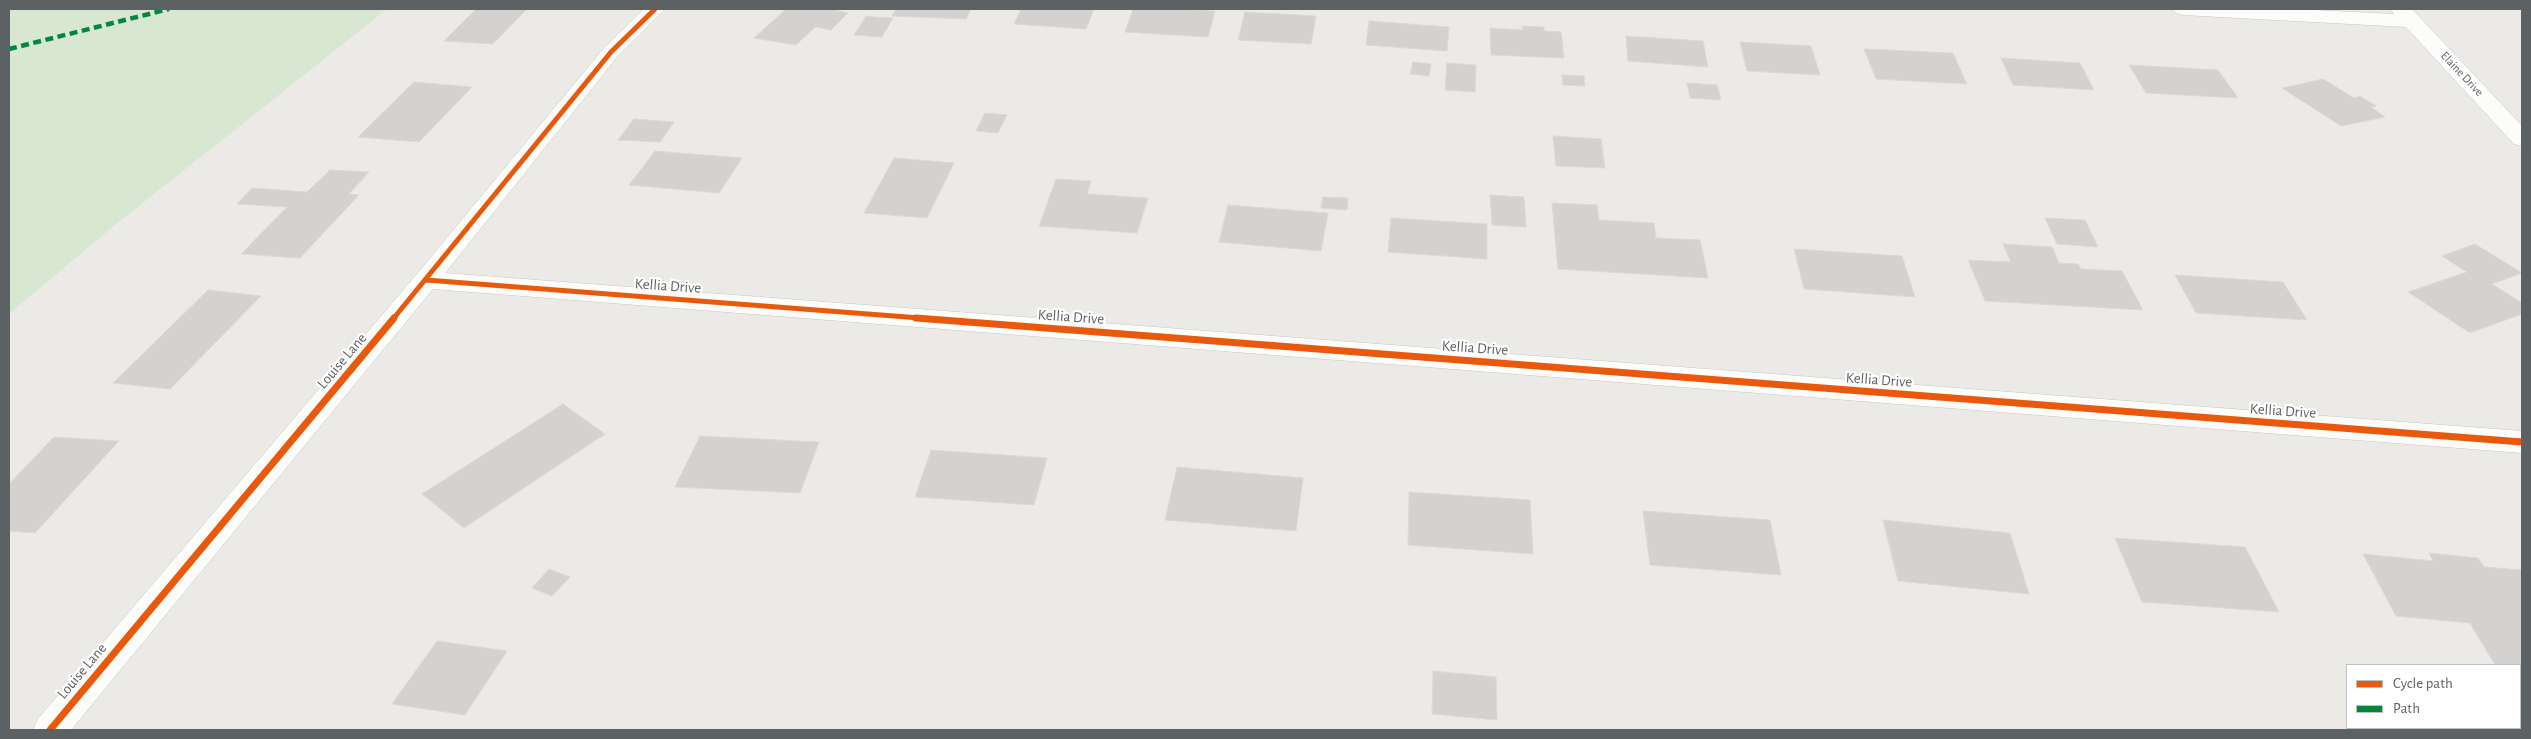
<!DOCTYPE html>
<style>
body{margin:0}
#map{position:relative;width:2531px;height:739px;overflow:hidden;background:#eceae6;font-family:"Alegreya Sans",sans-serif}
canvas{display:block}
.frame{position:absolute;inset:0;border:10px solid #5c6164;pointer-events:none}
.legend{position:absolute;left:2346px;top:664px;width:175px;height:65px;box-sizing:border-box;background:#fff;border:1px solid #bec0c1;margin:0;padding:6px 9px;list-style:none;font-size:15px;color:#5c6164}
.legend li{display:flex;align-items:center;gap:10px;height:25px}
.legend b{width:25px;border:1px solid #bec0c1}
</style>
<div id="map">
<canvas width="2531" height="739"></canvas>
<div class="frame"></div>
<ul class="legend">
<li><b style="height:6px;background:#e8590c"></b>Cycle path</li>
<li><b style="height:6px;background:#00873e"></b>Path</li>
</ul>
</div>
<script>
const context = document.querySelector('canvas').getContext('2d');
context.lineJoin = 'round';
function fill(path, color) { context.fillStyle = color; context.fill(path, 'evenodd'); }
const poly = rows => new Path2D(rows.map(r => 'M' + r).join(''));
function trace(path, color, width, dash) { context.strokeStyle = color; context.lineWidth = width; context.lineCap = dash ? 'butt' : 'round'; context.setLineDash(dash || []); context.stroke(path); }
function label(font, color, halo, rows, align = 'center') {
  context.font = font + ' "Alegreya Sans",sans-serif'; context.lineWidth = 4.5; context.setLineDash([]); context.textBaseline = 'middle'; context.strokeStyle = halo; context.fillStyle = color; for (const [text, x, y, turn = 0] of rows) {
    context.save(); context.translate(x, y); context.rotate((+turn || 0) * Math.PI / 180); context.textAlign = isNaN(turn) ? turn : align; if (halo) context.strokeText(text, 0, 0); context.fillText(text, 0, 0); context.restore();
  }
}
fill(poly([
 [9,9,387,9,115,225,9,314]
]), '#d8e7d2');
const building = poly([
 [476,9,527,9,493,44,444,41,476,9],
 [786,9,835,9,834,10,848,13,831,30,815,27,796,45,754,38,786,9],
 [896,9,971,9,966,19,892,16,896,9],
 [1021,9,1094,9,1086,29,1014,24,1021,9],
 [1133,9,1183,9,1215,11,1208,37,1125,32,1133,9],
 [1245,12,1316,16,1311,44,1238,40,1245,12],
 [866,16,875,17,893,18,882,37,854,35,866,16],
 [1369,21,1449,27,1447,51,1366,45,1369,21],
 [1522,26,1544,27,1544,31,1561,32,1564,58,1491,55,1490,28,1523,30,1522,26],
 [1626,36,1703,41,1708,67,1628,61,1626,36],
 [1740,42,1811,46,1820,75,1747,71,1740,42],
 [1864,49,1953,53,1967,84,1876,79,1864,49],
 [2001,58,2080,63,2094,90,2013,85,2001,58],
 [1413,62,1431,64,1429,76,1410,74,1413,62],
 [1447,63,1476,65,1475,92,1445,90,1447,63],
 [2129,65,2218,70,2238,98,2146,93,2129,65],
 [1562,75,1584,76,1585,86,1563,85,1562,75],
 [2323,79,2354,98,2360,96,2376,106,2371,107,2385,117,2341,126,2282,88,2323,79],
 [414,82,472,87,419,142,358,137,414,82],
 [1687,83,1717,85,1721,100,1690,98,1687,83],
 [985,113,1007,115,998,133,976,131,985,113],
 [634,119,674,122,660,142,618,140,634,119],
 [1553,136,1601,139,1605,168,1556,166,1553,136],
 [655,151,742,158,719,193,629,185,655,151],
 [894,158,954,163,927,218,864,213,894,158],
 [330,170,369,172,349,194,359,195,300,258,241,254,287,207,237,204,252,188,307,192,330,170],
 [1056,179,1091,181,1087,194,1148,198,1137,233,1039,226,1056,179],
 [1490,195,1524,197,1526,227,1492,225,1490,195],
 [1323,197,1348,198,1347,210,1321,208,1323,197],
 [1552,203,1597,205,1599,220,1654,223,1656,238,1700,240,1708,278,1558,269,1552,203],
 [1228,205,1328,213,1321,251,1219,242,1228,205],
 [1391,218,1487,224,1487,259,1388,252,1391,218],
 [2045,218,2085,220,2098,247,2057,244,2045,218],
 [2003,244,2052,247,2059,263,2078,264,2081,269,2122,271,2143,310,1985,301,1968,260,2011,262,2003,244],
 [2475,244,2522,273,2492,284,2522,303,2522,314,2470,333,2408,292,2467,272,2442,256,2475,244],
 [1794,249,1902,256,1915,297,1804,289,1794,249],
 [2175,275,2283,282,2307,320,2196,313,2175,275],
 [208,290,261,296,170,389,113,383,208,290],
 [563,404,605,434,464,528,422,494,563,404],
 [700,436,819,442,800,493,675,487,700,436],
 [54,437,119,441,35,533,9,531,9,484,54,437],
 [931,450,1047,458,1034,505,915,497,931,450],
 [1177,467,1303,478,1296,531,1165,520,1177,467],
 [1409,492,1530,500,1533,554,1408,545,1409,492],
 [1643,511,1770,520,1781,575,1650,565,1643,511],
 [1883,520,2010,533,2029,594,1898,581,1883,520],
 [2115,538,2245,547,2279,612,2142,602,2115,538],
 [2429,553,2478,558,2484,567,2522,570,2522,691,2520,691,2520,665,2495,665,2470,623,2396,616,2363,554,2433,561,2429,553],
 [549,569,570,577,552,596,532,588,549,569],
 [437,641,507,651,465,715,392,704,437,641],
 [1433,671,1496,677,1497,720,1432,714,1433,671]
]);
fill(building, '#d4d2d0');
trace(building, '#dbd9d6', 1);
const street = poly([
 [644,9,665,9,618,56,445,273,2522,431,2522,453,433,289,71,730,33,730,38,719,417,274,604,48,644,9],
 [2173,9,2295,9,2394,14,2391,9,2412,9,2522,126,2522,146,2514,144,2406,27,2183,15,2176,13,2173,9]
]);
trace(street, '#c8c7c7', 1);
fill(street, '#fcfcfb');
trace(poly([
 [9,49,169,9]
]), '#00873e', 4.5, [8, 4.5]);
trace(poly([
 [426,280,933,319],
 [393,319,611,52,655,9]
]), '#e8590c', 5);
trace(poly([
 [916,318,2522,442],
 [50,730,394,318]
]), '#e8590c', 7);
label('12px', '#5c6164', '#fff', [
 ["Elaine Drive",2462,74,47]
]);
label('15px', '#5c6164', '#fff', [
 ["Kellia Drive",668,286,4],
 ["Kellia Drive",1071,317,4],
 ["Kellia Drive",1475,348,4],
 ["Louise Lane",342,361,-50],
 ["Kellia Drive",1879,380,4],
 ["Kellia Drive",2283,411,4],
 ["Louise Lane",82,671,-50]
]);
</script>
